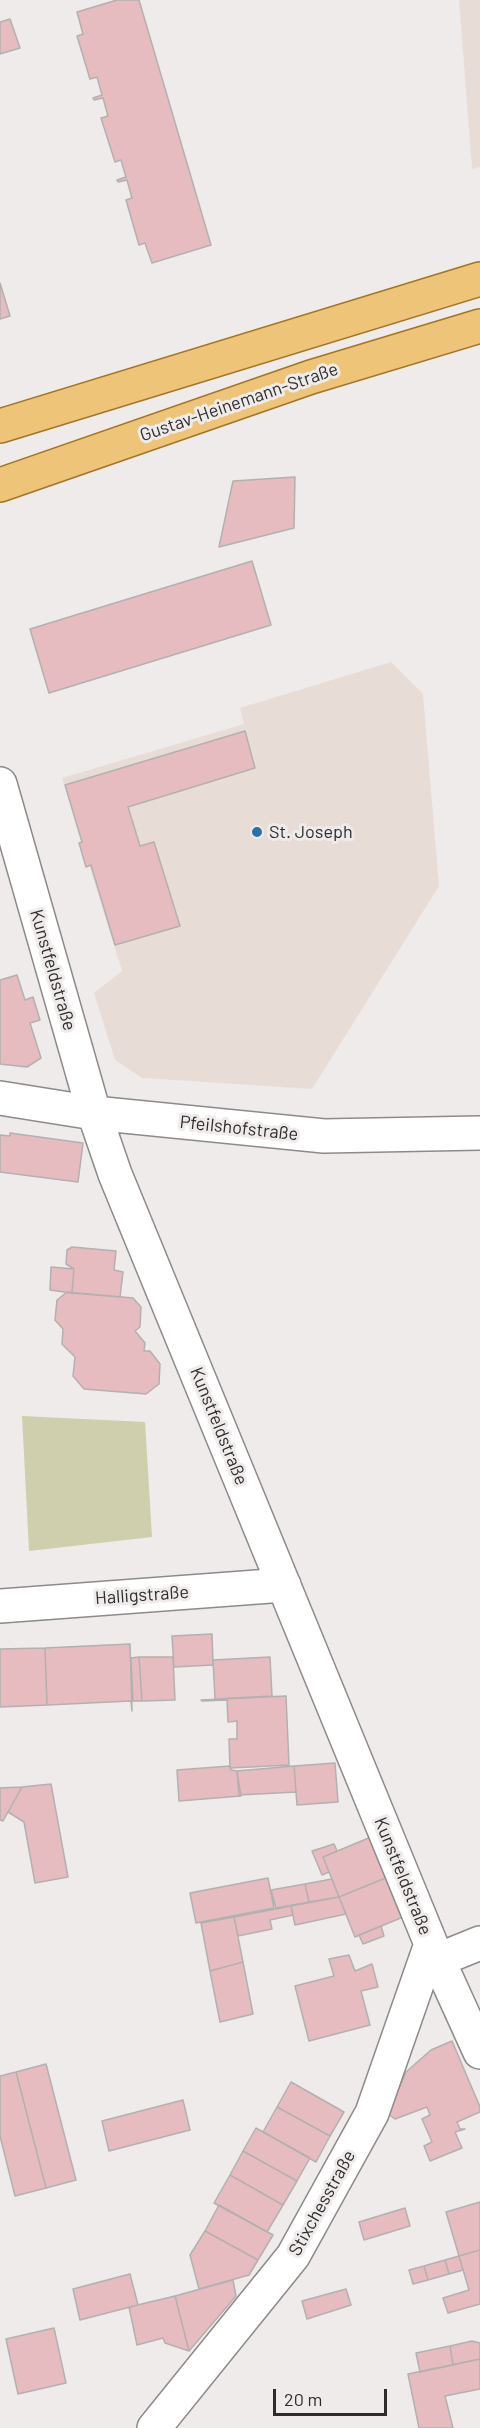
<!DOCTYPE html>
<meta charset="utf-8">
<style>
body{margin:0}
#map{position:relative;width:480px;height:2428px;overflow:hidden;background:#efebea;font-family:Barlow,sans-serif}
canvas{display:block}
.scale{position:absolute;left:273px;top:2389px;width:114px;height:27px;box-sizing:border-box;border:3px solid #2d2b2b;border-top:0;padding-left:8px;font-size:18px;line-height:21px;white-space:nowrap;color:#2d2b2b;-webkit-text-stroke:4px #efebea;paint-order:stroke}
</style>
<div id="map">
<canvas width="480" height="2428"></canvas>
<div class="scale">20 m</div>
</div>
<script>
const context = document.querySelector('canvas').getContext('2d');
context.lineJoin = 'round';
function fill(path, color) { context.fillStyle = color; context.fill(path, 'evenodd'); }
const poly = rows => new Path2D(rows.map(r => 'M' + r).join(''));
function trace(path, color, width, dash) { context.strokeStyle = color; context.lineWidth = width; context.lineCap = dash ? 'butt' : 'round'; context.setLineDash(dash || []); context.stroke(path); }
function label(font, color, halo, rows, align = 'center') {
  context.font = font + ' Barlow,sans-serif'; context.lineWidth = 6; context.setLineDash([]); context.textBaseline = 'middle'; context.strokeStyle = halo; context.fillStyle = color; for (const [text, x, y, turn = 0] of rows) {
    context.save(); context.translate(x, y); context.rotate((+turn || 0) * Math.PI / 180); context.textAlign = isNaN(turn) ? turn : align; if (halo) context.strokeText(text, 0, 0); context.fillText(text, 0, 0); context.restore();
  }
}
fill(poly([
 [459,0,480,0,480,167,472,169],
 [391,662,423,694,439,886,312,1089,142,1078,115,1060,94,993,122,971,62,778,244,724,240,708]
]), '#e8dcd7');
fill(poly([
 [22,1416,145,1422,152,1537,29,1551]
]), '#cfcfad');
const building = poly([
 [117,0,139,0,211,245,152,263,145,243,139,245,126,200,132,198,127,180,118,182,117,180,126,177,121,160,115,162,101,118,108,116,103,98,94,100,93,98,102,95,97,77,90,79,77,36,83,34,77,12,117,0],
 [10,19,20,48,0,54,0,22,10,19],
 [0,283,10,316,0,319,0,283],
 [295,477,294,528,219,547,233,481,295,477],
 [252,561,271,625,49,693,30,629,252,561],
 [245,731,255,768,128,807,140,846,154,842,180,926,115,945,91,865,86,867,79,843,82,842,65,785,245,731],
 [17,975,25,1000,33,997,40,1020,30,1023,41,1058,27,1067,0,1064,0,980,17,975],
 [10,1133,83,1143,78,1182,0,1172,0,1135,10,1136,10,1133],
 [72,1247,116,1251,114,1270,123,1272,120,1297,72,1293,74,1269,66,1264,67,1250,72,1247],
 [51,1267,74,1269,72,1293,50,1290,51,1267],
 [67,1292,133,1298,141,1307,140,1327,135,1331,145,1343,144,1351,150,1351,160,1364,159,1384,146,1394,84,1389,73,1376,75,1357,62,1344,63,1329,55,1320,57,1300,67,1292],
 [212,1634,213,1665,174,1667,172,1636,212,1634],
 [130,1644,132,1711,131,1701,47,1705,45,1648,130,1644],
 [45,1648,47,1705,0,1707,0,1649,45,1648],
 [139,1657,142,1701,133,1701,131,1658,139,1657],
 [139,1657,173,1657,175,1700,142,1701,139,1657],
 [270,1657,272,1696,215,1699,213,1660,270,1657],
 [286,1696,289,1765,230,1768,229,1739,237,1739,237,1721,228,1722,227,1700,202,1701,201,1700,286,1696],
 [335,1763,338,1802,297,1805,294,1766,335,1763],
 [230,1766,231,1770,237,1771,241,1796,179,1801,177,1770,230,1766],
 [294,1766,296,1792,239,1795,237,1771,294,1766],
 [51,1784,68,1877,35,1883,24,1822,8,1812,22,1787,51,1784],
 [22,1787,3,1821,0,1820,0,1788,22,1787],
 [371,1837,388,1877,339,1897,323,1857,371,1837],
 [334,1844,337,1851,323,1857,329,1872,322,1875,312,1851,334,1844],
 [388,1877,403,1917,355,1937,339,1897,388,1877],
 [268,1878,274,1908,196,1923,190,1893,268,1878],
 [332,1879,339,1897,309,1902,305,1884,332,1879],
 [305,1884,309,1902,276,1908,271,1890,305,1884],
 [339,1897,346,1914,295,1925,291,1906,339,1897],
 [291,1906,293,1915,270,1920,272,1929,238,1936,234,1917,291,1906],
 [234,1917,243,1962,210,1971,201,1923,234,1917],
 [381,1926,384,1936,363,1944,359,1935,381,1926],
 [349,1955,355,1971,372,1964,378,1987,361,1991,370,2025,309,2041,295,1986,334,1976,329,1959,349,1955],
 [243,1962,253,2014,220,2022,210,1971,243,1962],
 [452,2041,480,2107,480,2112,457,2122,460,2129,465,2129,455,2132,462,2148,430,2161,424,2146,432,2142,422,2119,430,2115,427,2107,395,2119,388,2114,406,2072,431,2050,452,2041],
 [46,2064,76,2180,46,2188,16,2072,46,2064],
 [16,2072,46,2188,15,2196,0,2136,0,2076,16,2072],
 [291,2082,344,2112,330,2136,277,2107,291,2082],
 [183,2100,190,2130,109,2151,102,2121,183,2100],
 [277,2107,330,2136,316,2162,263,2132,277,2107],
 [256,2128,310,2158,297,2181,243,2151,256,2128],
 [243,2151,297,2181,283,2205,230,2175,243,2151],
 [230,2175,283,2205,267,2232,214,2203,230,2175],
 [480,2202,480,2250,459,2256,446,2212,480,2202],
 [219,2205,273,2235,258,2260,205,2231,219,2205],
 [405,2208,410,2226,364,2240,359,2222,405,2208],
 [205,2231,258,2260,249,2275,199,2289,190,2255,205,2231],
 [480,2250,480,2304,448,2313,443,2298,469,2290,459,2256,480,2250],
 [459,2256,463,2270,449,2274,445,2260,459,2256],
 [445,2260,449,2274,428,2280,424,2266,445,2260],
 [424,2266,428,2280,413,2284,409,2270,424,2266],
 [130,2274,138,2305,80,2320,73,2289,130,2274],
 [233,2280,236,2296,189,2351,175,2296,233,2280],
 [346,2289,351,2305,307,2319,302,2301,346,2289],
 [175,2296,189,2351,165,2343,163,2338,137,2345,129,2307,175,2296],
 [54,2328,66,2383,18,2394,6,2339,54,2328],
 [472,2341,480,2343,480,2359,453,2365,450,2346,472,2341],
 [450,2346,453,2365,420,2372,416,2353,450,2346],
 [480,2359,480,2389,445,2396,453,2428,419,2428,408,2374,480,2359]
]);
fill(building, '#e6bcc0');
trace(building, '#b4b0b0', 1.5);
const minor = poly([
 [0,784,94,1113,115,1174,431,1944,480,2052],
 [0,1098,94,1113,324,1136,480,1133],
 [0,1606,284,1585],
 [438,1960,480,1943],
 [154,2428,293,2256,372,2113,431,1944]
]);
const major = poly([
 [0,426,480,279],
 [0,485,311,377,480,326]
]);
trace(minor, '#8e8a89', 36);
trace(major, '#a37523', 36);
trace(minor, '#fff', 33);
trace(major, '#eec479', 33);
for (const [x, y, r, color] of [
 [257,832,6,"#2b71a5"]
]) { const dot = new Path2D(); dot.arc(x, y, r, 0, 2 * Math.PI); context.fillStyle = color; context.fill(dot); trace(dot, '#efebea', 2); }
label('18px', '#2d2b2b', '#efebea', [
 ["Gustav-Heinemann-Straße",239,402,-19],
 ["Kunstfeldstraße",53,970,74],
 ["Pfeilshofstraße",239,1128,6],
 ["Kunstfeldstraße",219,1426,68],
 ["Halligstraße",142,1595,-4],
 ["Kunstfeldstraße",403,1876,68],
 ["Stixchesstraße",322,2203,-61]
]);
label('18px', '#2d2b2b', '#efebea', [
 ["St. Joseph",269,832]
], 'left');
</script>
